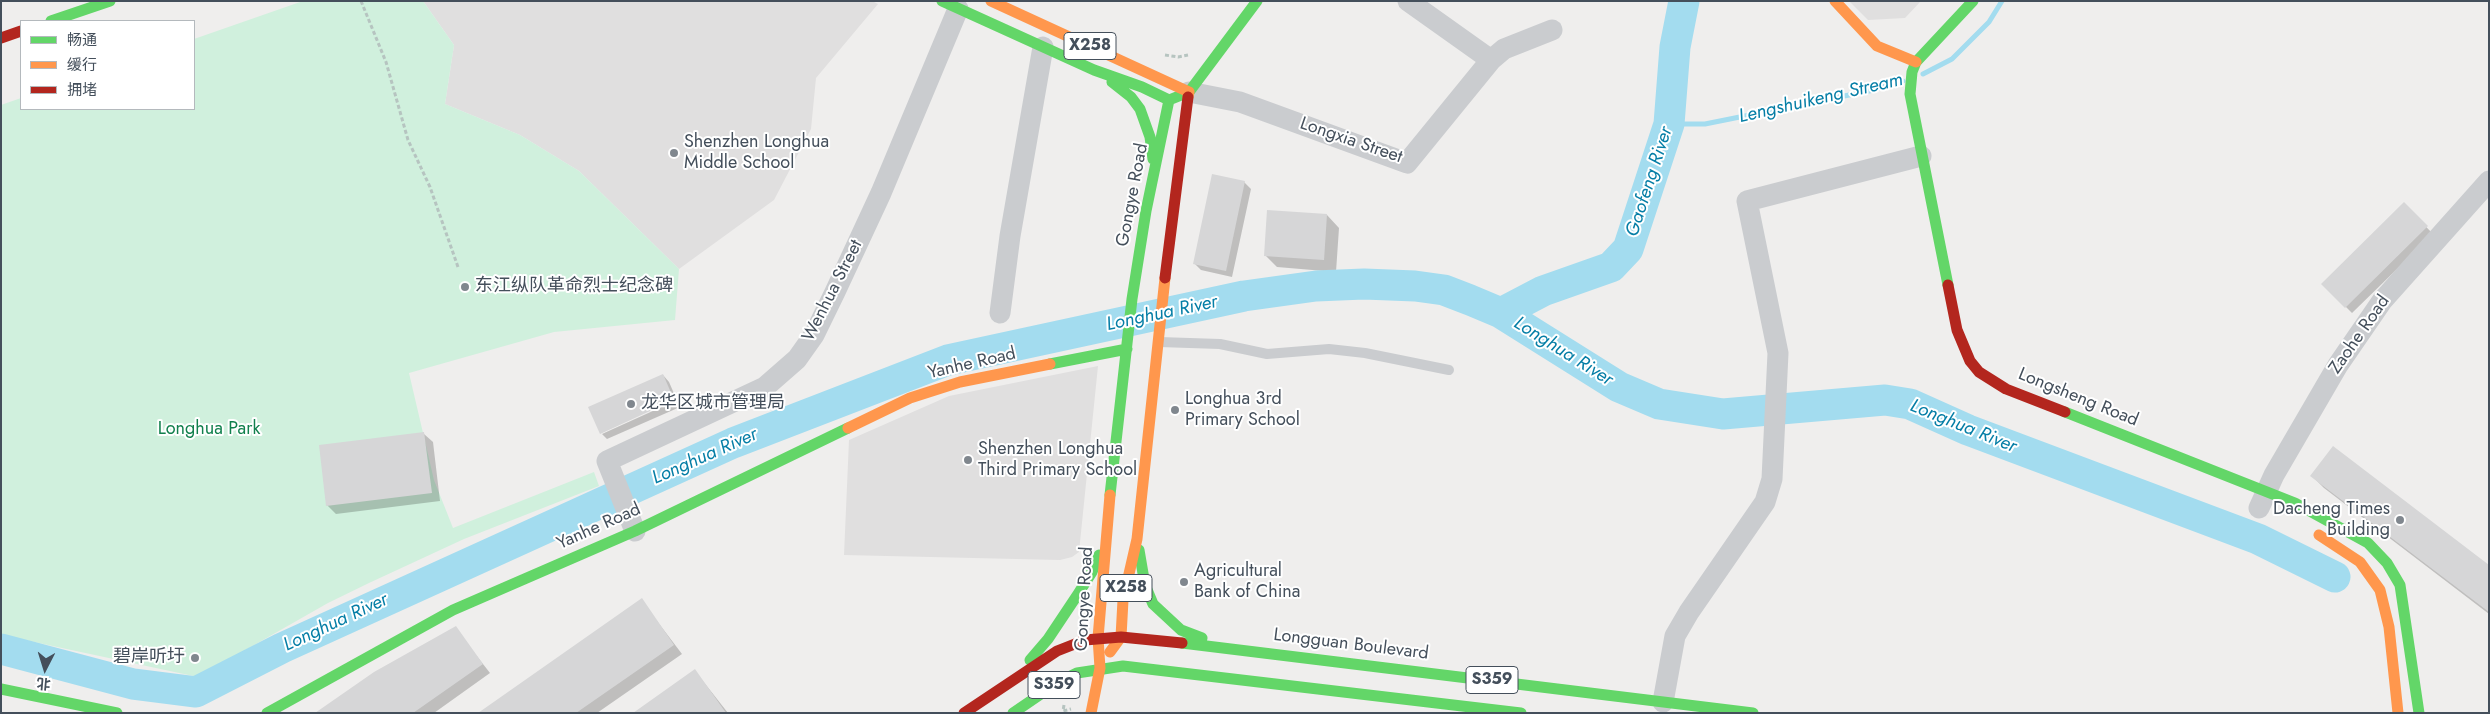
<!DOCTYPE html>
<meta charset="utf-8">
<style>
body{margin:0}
#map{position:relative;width:2490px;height:714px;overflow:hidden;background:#efeeed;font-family:Jost,"Noto Sans SC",sans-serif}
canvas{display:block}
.frame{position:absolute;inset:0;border:2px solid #444f5b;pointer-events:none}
.legend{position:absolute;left:20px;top:20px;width:175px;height:90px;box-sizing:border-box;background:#fff;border:1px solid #b4b9bd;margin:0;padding:6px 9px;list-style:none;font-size:15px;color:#444f5b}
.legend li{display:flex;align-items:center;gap:10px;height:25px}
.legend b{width:25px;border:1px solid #b4b9bd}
.north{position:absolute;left:20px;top:644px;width:50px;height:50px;-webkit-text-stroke:4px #fff;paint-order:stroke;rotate:185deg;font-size:14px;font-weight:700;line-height:20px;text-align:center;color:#444f5b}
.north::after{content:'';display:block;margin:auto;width:18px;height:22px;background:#444f5b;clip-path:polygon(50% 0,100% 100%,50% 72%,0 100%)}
</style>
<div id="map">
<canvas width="2490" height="714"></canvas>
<div class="frame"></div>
<ul class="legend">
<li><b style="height:6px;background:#63d668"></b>畅通</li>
<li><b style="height:6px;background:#ff974d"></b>缓行</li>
<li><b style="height:6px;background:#b3261e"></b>拥堵</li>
</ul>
<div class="north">北</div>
</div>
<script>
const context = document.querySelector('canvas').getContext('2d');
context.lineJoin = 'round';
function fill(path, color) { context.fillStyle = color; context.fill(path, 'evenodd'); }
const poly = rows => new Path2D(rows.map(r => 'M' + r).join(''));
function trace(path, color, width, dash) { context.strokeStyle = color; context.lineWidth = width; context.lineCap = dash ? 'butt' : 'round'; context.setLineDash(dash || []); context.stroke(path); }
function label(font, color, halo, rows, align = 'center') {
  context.font = font + ' Jost,"Noto Sans SC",sans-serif'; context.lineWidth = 4; context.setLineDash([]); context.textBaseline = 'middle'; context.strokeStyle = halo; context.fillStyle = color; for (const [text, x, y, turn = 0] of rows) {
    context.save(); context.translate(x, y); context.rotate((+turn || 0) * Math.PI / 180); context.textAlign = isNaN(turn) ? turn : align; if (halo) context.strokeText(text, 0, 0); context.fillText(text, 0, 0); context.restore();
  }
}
fill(poly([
 [423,1,872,1,878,4,816,78,811,129,774,200,679,269,579,171,520,135,445,104,454,45],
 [1849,1,1921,1,1905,18,1868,20],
 [1098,366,1079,552,1072,557,1060,560,844,555,849,440,949,396]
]), '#e0dfdf');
fill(poly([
 [303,1,423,1,454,45,445,104,520,135,579,171,679,269,675,320,554,332,409,373,434,480,453,528,594,472,599,486,464,539,369,583,328,603,198,677,1,635,1,105,21,98,21,109,194,109,194,39]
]), '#d0f0dd');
fill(poly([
 [1244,182,1251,189,1232,277,1201,270,1194,263],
 [2404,204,2433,234,2352,313,2323,284],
 [1268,211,1327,215,1339,228,1336,272,1277,267,1265,255],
 [663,375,669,382,676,398,601,433,590,408],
 [677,400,680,407,607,439,602,434],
 [424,434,433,442,440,501,336,514,327,505],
 [2312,476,2489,567,2489,614,2324,488],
 [641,600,682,654,597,713,481,713],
 [455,628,490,673,434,713,323,713],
 [695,671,728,713,636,713]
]), '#0003');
trace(poly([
 [1923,74,1952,59,1989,22,2002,1],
 [1669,124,1705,124,1869,91,1903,81]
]), '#a3dcef', 5);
trace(poly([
 [1501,313,1543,291,1611,267,1628,249,1669,124,1675,47,1684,1],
 [1,649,133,684,196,692,282,648,733,443,948,360,1244,296,1316,286,1364,284,1415,286,1444,290,1470,300,1501,313,1619,387,1659,404,1723,414,1885,400,1910,404,1968,430,2258,539,2335,577]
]), '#a3dcef', 31);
fill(poly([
 [1212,174,1245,181,1226,271,1193,264],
 [2404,202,2428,226,2345,308,2321,284],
 [1267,210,1327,214,1324,260,1264,256],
 [663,374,674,400,600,434,588,407],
 [424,432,432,493,326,506,319,445],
 [2333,446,2489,565,2489,612,2310,476],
 [642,598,674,645,576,713,478,713],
 [456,626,483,664,413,713,315,713,374,672],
 [695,669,726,713,633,713]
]), '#d6d6d7');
trace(poly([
 [361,1,386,62,408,140,430,187,458,267],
 [1165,55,1178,57,1188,55],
 [1064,705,1063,711,1071,709]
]), '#b6c4c0', 3, [4, 2.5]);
trace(poly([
 [1159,342,1220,344,1267,354,1329,349,1365,353,1449,370]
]), '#cacccf', 10);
trace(poly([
 [1408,1,1491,60],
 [1189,92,1240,102,1407,163,1491,60,1504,49,1552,30],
 [1000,313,1010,236,1043,47],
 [2259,508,2274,475,2338,365,2382,301,2489,181],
 [635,531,607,461,765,387,797,359,814,335,835,292,881,193,958,9],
 [1663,702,1675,636,1689,612,1765,502,1772,479,1778,353,1747,201,1921,156]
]), '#cacccf', 21);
trace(poly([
 [942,1,1094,70,1142,87,1169,100,1146,211,1132,299,1110,495],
 [51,21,110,1],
 [1112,82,1131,97,1140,109,1150,137,1153,159],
 [1169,100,1189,92,1257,1],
 [1948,285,1910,94,1912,72,1916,62,1973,1],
 [1050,364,1127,349],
 [2065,412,2295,503,2368,543,2387,563,2400,585,2419,713],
 [1139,550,1145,585,1153,604,1181,630,1202,638],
 [1182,643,1753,713],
 [1030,660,1048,639,1078,594,1092,572,1099,555],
 [1,689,117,713],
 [267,713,453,610,635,531,848,428],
 [1013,713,1057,683,1077,673,1123,666,1521,713]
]), '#63d668', 11);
trace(poly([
 [991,1,1189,92,1188,97],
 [1835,1,1877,46,1916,62],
 [848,428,910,398,960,382,1050,364],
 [2319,535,2360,562,2380,590,2389,627,2398,713],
 [1110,652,1121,637,1123,600,1137,539,1165,278],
 [1100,668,1098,638,1110,495],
 [1091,713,1100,668]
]), '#ff974d', 11);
trace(poly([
 [1,38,21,31],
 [1165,278,1188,97],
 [1948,285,1957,330,1970,361,1979,372,2006,389,2065,412],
 [964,713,1057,651,1085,640,1121,637,1182,643]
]), '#b3261e', 11);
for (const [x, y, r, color] of [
 [674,153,5,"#80878e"],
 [465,287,5,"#80878e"],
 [631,404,5,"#80878e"],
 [1175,410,5,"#80878e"],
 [968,460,5,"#80878e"],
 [2400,520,5,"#80878e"],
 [1184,582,5,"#80878e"],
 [195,658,5,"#80878e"]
]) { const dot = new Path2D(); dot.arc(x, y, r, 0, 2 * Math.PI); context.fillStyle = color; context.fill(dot); trace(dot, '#fff', 2); }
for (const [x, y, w] of [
 [1090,46,52],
 [1126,588,52],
 [1492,680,52],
 [1054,685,52]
]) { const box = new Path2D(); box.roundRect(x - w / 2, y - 13.5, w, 27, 4); context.fillStyle = '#fff'; context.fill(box); trace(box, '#444f5b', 1); }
label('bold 16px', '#444f5b', null, [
 ["X258",1090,46],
 ["X258",1126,588],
 ["S359",1492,680],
 ["S359",1054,685]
]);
label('18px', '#444f5b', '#fff', [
 ["Longxia Street",1351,141,19],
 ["Gongye Road",1133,195,-79],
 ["Wenhua Street",833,291,-63],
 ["Zaohe Road",2360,335,-55],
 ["Yanhe Road",972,364,-13],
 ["Longsheng Road",2078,398,22],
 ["Yanhe Road",599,527,-24],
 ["Gongye Road",1085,599,-87],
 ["Longguan Boulevard",1351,645,7]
]);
label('18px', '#444f5b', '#fff', [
 ["Shenzhen Longhua",684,143],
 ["Middle School",684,164],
 ["东江纵队革命烈士纪念碑",475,287],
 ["Longhua 3rd",1185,400],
 ["Primary School",1185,421],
 ["龙华区城市管理局",641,404],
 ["Shenzhen Longhua",978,450],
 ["Third Primary School",978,471],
 ["Dacheng Times",2390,510,"right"],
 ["Building",2390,531,"right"],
 ["Agricultural",1194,572],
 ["Bank of China",1194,593],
 ["碧岸听圩",185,658,"right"]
], 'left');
label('18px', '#11804d', '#fff', [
 ["Longhua Park",209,430]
]);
label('italic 19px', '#057ea6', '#fff', [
 ["Lengshuikeng Stream",1821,99,-13],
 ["Gaofeng River",1650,182,-72],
 ["Longhua River",1162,314,-12],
 ["Longhua River",1563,352,32],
 ["Longhua River",1963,427,22],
 ["Longhua River",705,457,-24],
 ["Longhua River",336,623,-25]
]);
</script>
